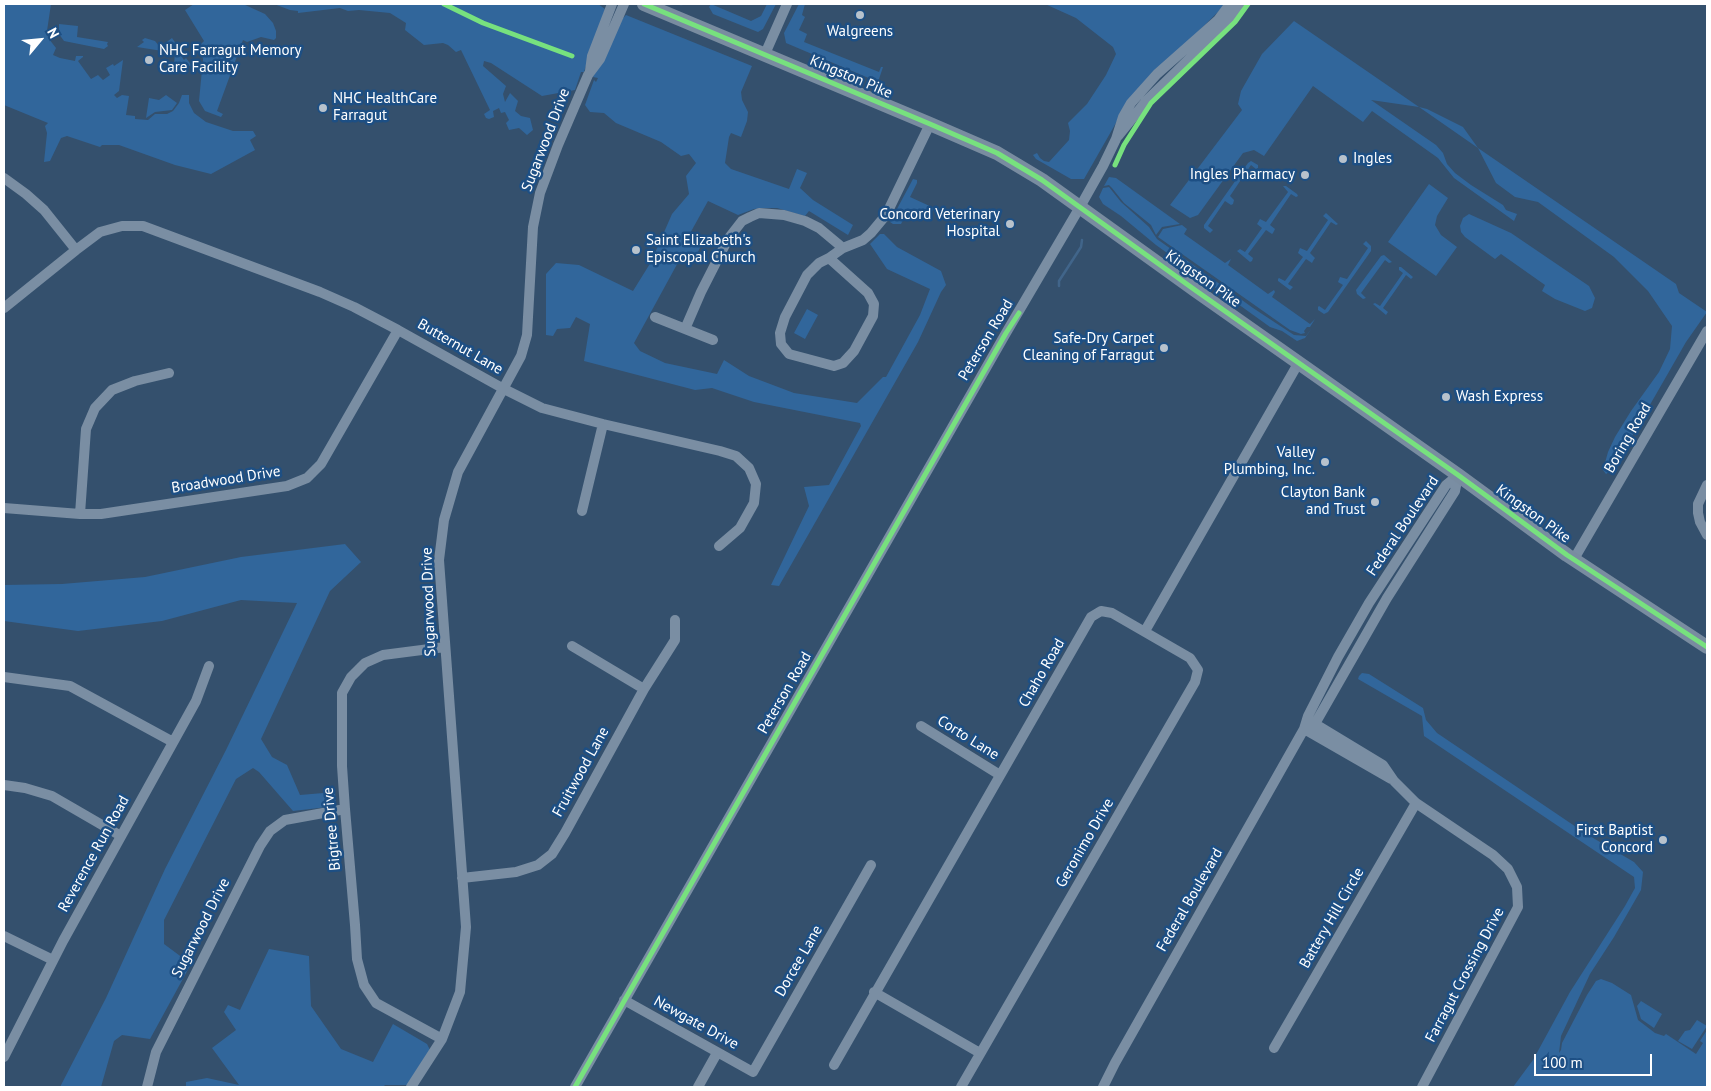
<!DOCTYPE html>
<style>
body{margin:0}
#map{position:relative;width:1711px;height:1091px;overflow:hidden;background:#34506d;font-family:"PT Sans",sans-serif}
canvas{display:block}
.frame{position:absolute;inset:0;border:5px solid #fff;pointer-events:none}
.north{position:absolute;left:15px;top:15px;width:50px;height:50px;-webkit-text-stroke:4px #1d4f84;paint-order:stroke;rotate:62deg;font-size:14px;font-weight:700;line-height:20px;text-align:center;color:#fff}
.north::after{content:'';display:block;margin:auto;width:18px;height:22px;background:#fff;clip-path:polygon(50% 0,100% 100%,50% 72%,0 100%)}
.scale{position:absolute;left:1534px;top:1054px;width:118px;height:22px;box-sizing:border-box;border:2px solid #fff;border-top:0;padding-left:6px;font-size:15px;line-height:18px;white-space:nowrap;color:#fff;-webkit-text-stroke:4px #1d4f84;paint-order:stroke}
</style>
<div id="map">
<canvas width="1711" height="1091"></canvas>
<div class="frame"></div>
<div class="north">N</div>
<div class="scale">100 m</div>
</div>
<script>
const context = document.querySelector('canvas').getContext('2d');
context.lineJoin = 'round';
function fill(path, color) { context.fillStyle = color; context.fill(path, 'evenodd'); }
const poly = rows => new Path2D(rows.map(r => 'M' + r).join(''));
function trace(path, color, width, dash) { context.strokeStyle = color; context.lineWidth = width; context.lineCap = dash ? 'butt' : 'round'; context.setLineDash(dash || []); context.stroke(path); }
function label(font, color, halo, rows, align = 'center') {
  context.font = font + ' "PT Sans",sans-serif'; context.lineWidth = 5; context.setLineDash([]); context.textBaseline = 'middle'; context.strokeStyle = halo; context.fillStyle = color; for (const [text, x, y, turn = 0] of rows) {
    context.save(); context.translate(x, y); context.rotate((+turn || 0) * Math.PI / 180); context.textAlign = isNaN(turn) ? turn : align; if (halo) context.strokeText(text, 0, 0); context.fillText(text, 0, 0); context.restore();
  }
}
fill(poly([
 [4,4,51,4,47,31,49,39,56,48,53,55,60,58,75,61,76,56,83,56,83,57,78,61,91,79,98,75,103,80,110,75,106,68,113,64,114,66,123,60,119,91,114,95,117,98,122,95,129,96,126,115,135,116,135,119,148,120,155,114,167,114,173,111,179,103,182,95,189,95,189,103,194,113,206,122,233,131,253,131,256,136,250,140,255,150,211,174,175,165,119,145,102,145,100,147,67,136,61,138,50,161,44,162,47,133,45,126,48,123,4,105],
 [194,4,243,4,265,14,273,23,276,31,276,38,274,40,261,37,247,42,243,40,217,111,223,114,221,117,205,111,199,101,203,59,199,46,204,41,185,10],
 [274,4,598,4,605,9,584,72,581,72,575,90,542,96,491,63,484,61,483,66,506,86,503,94,505,102,510,93,518,101,515,111,521,116,530,118,533,130,527,135,519,128,509,130,506,123,509,120,505,112,501,113,499,108,493,111,494,117,489,119,486,118,484,114,490,110,461,50,456,52,448,45,443,43,424,45,405,30,406,23,390,13,359,10,348,11,340,8,298,13,298,11,290,10],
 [711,4,751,21,761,16,767,4,776,4,763,29,758,32,713,14,709,7],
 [799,4,805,4,802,15,805,17,799,30,807,34,804,42,879,72,881,67,883,67,878,82,786,43,784,33],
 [1045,4,1226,4,1129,100,1084,179,1071,179,1036,159,1033,155,1037,153,1040,158,1044,161,1049,162,1069,140,1070,131,1068,123,1087,104,1106,75,1116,54,1113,47,1076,18],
 [626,15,752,66,741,92,742,100,748,112,747,121,741,137,731,133,729,137,725,163,731,169,789,189,797,169,807,173,800,188,813,200,853,225,848,235,809,211,805,216,777,208,763,208,754,209,738,215,708,201,688,237,701,246,693,261,681,257,634,343,640,351,665,363,717,374,724,360,749,376,794,393,857,403,883,377,886,377,920,315,930,289,887,269,870,244,880,234,884,234,897,247,941,271,946,285,941,292,918,342,779,586,771,585,809,506,804,487,829,485,861,426,860,423,754,402,712,388,695,390,584,361,590,324,576,317,570,328,557,329,553,336,546,335,546,274,556,263,579,265,633,291,651,262,672,214,689,194,686,176,696,163,689,154,681,156,661,142,616,123,604,113,590,112,585,105,594,80,596,82,598,78,593,77,623,18],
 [1294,21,1419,107,1427,109,1463,127,1478,148,1676,284,1679,293,1707,312,1686,342,1616,464,1609,472,1606,474,1603,470,1608,452,1615,437,1631,411,1659,372,1670,349,1672,326,1648,291,1614,257,1538,202,1515,197,1496,183,1478,148,1419,107,1371,100,1436,145,1443,153,1447,164,1455,173,1471,185,1503,205,1506,210,1517,214,1514,221,1454,178,1438,158,1372,111,1363,122,1313,86,1264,156,1254,150,1243,153,1198,215,1190,218,1170,205,1242,110,1238,104,1241,91,1262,54],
 [59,24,78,26,77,37,108,42,107,44,108,46,104,49,64,41,59,34],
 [145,38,155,41,160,47,172,38,184,55,182,57,184,60,186,58,192,66,174,64,175,53,137,47,144,42,142,40],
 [166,95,177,103,172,110,155,112,146,118,149,98,159,100],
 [1251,161,1258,165,1258,168,1256,169,1251,165,1230,196,1234,200,1233,204,1231,205,1225,201,1208,226,1213,230,1210,233,1204,228,1204,225,1248,163],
 [1109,177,1116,178,1180,224,1162,227,1156,235,1151,225,1124,203,1112,188,1109,185,1104,186],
 [913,179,917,180,917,183,910,197,934,208,930,216,924,213,921,218,913,213,911,216,906,214,901,224,893,224,890,222],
 [1429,184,1448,198,1437,216,1435,225,1441,235,1457,247,1436,276,1388,242],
 [1283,186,1286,186,1297,194,1298,196,1296,197,1291,194,1270,225,1275,229,1273,233,1272,234,1266,230,1248,254,1253,258,1252,261,1250,262,1237,251,1240,249,1245,252,1262,228,1257,224,1260,219,1266,222,1288,192],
 [1109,187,1121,202,1149,227,1157,239,1253,308,1294,335,1306,336,1312,328,1305,338,1297,341,1282,331,1270,327,1156,245,1121,216,1103,204,1099,197,1103,188],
 [1326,213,1338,224,1336,225,1331,222,1310,253,1315,258,1313,261,1312,263,1306,259,1288,284,1293,287,1290,290,1278,281,1278,279,1279,278,1285,281,1303,257,1298,253,1300,248,1307,251,1328,220,1323,216],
 [1469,214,1511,233,1589,286,1595,298,1592,308,1585,311,1555,299,1542,291,1545,285,1501,254,1495,259,1465,237,1461,232,1460,226,1463,218],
 [1182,225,1187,229,1184,234,1225,263,1231,259,1228,265,1268,294,1274,290,1275,292,1272,297,1310,324,1315,319,1310,327,1307,327,1304,331,1305,333,1301,334,1290,330,1158,237,1163,229],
 [1366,241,1371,246,1371,251,1328,312,1324,314,1318,310,1318,307,1319,306,1325,310,1343,285,1338,282,1340,277,1347,279,1368,248,1363,244],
 [1384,255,1392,262,1389,263,1385,260,1361,293,1366,298,1363,299,1357,294,1356,290,1381,256],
 [1399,267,1401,267,1413,277,1411,279,1406,275,1383,308,1388,312,1386,315,1373,304,1375,303,1380,306,1403,273,1399,270],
 [807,309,818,315,805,339,794,333],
 [345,544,361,562,330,591,261,739,272,757,287,765,300,795,335,792,336,806,293,811,259,772,253,768,236,779,164,920,164,944,191,964,150,1039,122,1035,114,1041,101,1087,60,1087,106,998,165,869,226,750,297,603,241,600,162,621,78,631,4,621,4,585,62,584,145,577,241,557],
 [1362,673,1369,674,1423,708,1426,720,1437,733,1588,835,1634,862,1643,872,1641,890,1614,937,1590,974,1561,1036,1559,1053,1561,1050,1562,1043,1587,995,1596,981,1601,979,1612,983,1631,995,1638,1020,1655,1033,1664,1036,1666,1034,1696,1054,1703,1043,1700,1041,1707,1030,1707,1087,1513,1087,1533,1060,1570,992,1625,906,1635,888,1634,877,1424,736,1422,716,1358,679,1359,676],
 [269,949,309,956,311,1006,341,1049,373,1062,393,1024,427,1044,430,1050,411,1085,385,1085,383,1087,186,1087,186,1082,207,1078,239,1085,212,1048,236,1030,224,1012,228,1005,240,1010],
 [1641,1001,1662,1014,1654,1028,1641,1019,1637,1006],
 [1697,1020,1707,1026,1692,1049,1678,1041,1685,1031,1690,1030]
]), '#31669b');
trace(poly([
 [680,4,682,4],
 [1059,286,1059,281,1081,247,1082,240]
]), '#41658a', 2.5);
trace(poly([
 [765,54,787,4],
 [590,71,592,56,612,4],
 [1118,136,1147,100,1225,24,1241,4],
 [4,178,26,194,44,210,76,250,4,308],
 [76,250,100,232,122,226,143,226,320,292,354,307,398,330,504,389,542,408,603,424,720,451,736,456,749,468,756,484,754,503,740,528,719,546],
 [829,258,868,293,874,304,873,316,854,351,843,363,834,366,789,354,781,344,780,333,785,317,807,275,819,263,829,258],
 [829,258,843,248,863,240,871,233,886,215,930,124],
 [655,317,713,340],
 [685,329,701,292,728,239,742,221,750,217,759,213,784,215,805,221,819,228,843,248],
 [1707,485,1698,504,1698,513,1700,522,1707,535],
 [4,508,80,514,101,514,287,486,307,478,321,464,398,330],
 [582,511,603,424],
 [80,514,86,429,95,408,112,390,135,381,169,373],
 [1574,559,1707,331],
 [1145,631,1299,362],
 [572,646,644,689],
 [4,677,70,686,173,742],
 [1307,719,1383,765,1394,781,1416,803,1493,855,1508,869,1517,887,1518,907,1422,1087],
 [921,726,1000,775],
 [1309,726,1316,722,1387,598,1455,491,1458,475],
 [1304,729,1391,779],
 [4,785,25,788,52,796,121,836],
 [462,878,516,872,538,865,552,854,565,833,644,689,675,640,675,620],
 [4,936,53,960],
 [874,992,980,1053],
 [624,1000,753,1072,871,865],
 [442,1039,376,1003,364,985,357,959,355,925,345,809,342,766,342,693,351,677,365,663,383,655,445,647],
 [1274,1048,1416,803],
 [4,1057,63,941,196,701,209,666],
 [834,1065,1091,617,1101,611,1112,613,1190,658,1198,670,1195,682,961,1087],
 [147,1087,156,1052,260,846,270,831,285,820,345,809],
 [411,1087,442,1039,460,992,466,927,439,560,444,520,458,472,521,356,527,335,533,227,540,193,558,145,588,75,600,59,624,4],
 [575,1087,1006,333,1080,207,1103,166,1116,139,1123,117,1131,103,1157,74,1218,20,1230,4],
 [698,1087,717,1053],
 [1103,1087,1115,1063,1304,729,1308,716,1338,657,1369,603,1446,485,1458,475]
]), '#7a8ea3', 10);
trace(poly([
 [644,4,930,124,997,153,1042,180,1195,290,1458,475,1567,555,1707,647]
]), '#798ca0', 14);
trace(poly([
 [444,4,483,23,572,56],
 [644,4,930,124,997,153,1042,180,1195,290,1458,475,1567,555,1707,647],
 [1115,165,1124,145,1151,103,1235,22,1248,4],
 [575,1087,1006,333,1019,313]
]), '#77e17e', 5);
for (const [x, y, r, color] of [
 [860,15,5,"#b8c2cc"],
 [149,60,5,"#b8c2cc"],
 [323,108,5,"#b8c2cc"],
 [1343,159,5,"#b8c2cc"],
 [1305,175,5,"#b8c2cc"],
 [1010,224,5,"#b8c2cc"],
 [636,250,5,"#b8c2cc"],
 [1164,348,5,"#b8c2cc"],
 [1446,397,5,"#b8c2cc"],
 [1325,462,5,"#b8c2cc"],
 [1375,502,5,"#b8c2cc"],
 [1663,840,5,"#b8c2cc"]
]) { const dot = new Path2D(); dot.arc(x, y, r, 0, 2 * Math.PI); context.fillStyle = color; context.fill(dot); trace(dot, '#1d4f84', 2); }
label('15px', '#fff', '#1d4f84', [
 ["Walgreens",860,32,"center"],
 ["NHC Farragut Memory",159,51,"left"],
 ["Care Facility",159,68,"left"],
 ["NHC HealthCare",333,99,"left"],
 ["Farragut",333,116,"left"],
 ["Ingles",1353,159,"left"],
 ["Ingles Pharmacy",1295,175],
 ["Concord Veterinary",1000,215],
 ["Hospital",1000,232],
 ["Saint Elizabeth's",646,241,"left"],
 ["Episcopal Church",646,258,"left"],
 ["Safe-Dry Carpet",1154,339],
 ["Cleaning of Farragut",1154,356],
 ["Wash Express",1456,397,"left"],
 ["Valley",1315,453],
 ["Plumbing, Inc.",1315,470],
 ["Clayton Bank",1365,493],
 ["and Trust",1365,510],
 ["First Baptist",1653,831],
 ["Concord",1653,848]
], 'right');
label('15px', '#fff', '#1d4f84', [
 ["Kingston Pike",851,77,23],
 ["Sugarwood Drive",546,140,-69],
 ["Kingston Pike",1203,279,35],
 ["Peterson Road",986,340,-59],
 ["Butternut Lane",460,347,30],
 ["Boring Road",1628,438,-60],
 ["Broadwood Drive",226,480,-9],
 ["Kingston Pike",1533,514,36],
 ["Federal Boulevard",1403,526,-56],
 ["Sugarwood Drive",429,602,-92],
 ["Chaho Road",1042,673,-60],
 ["Peterson Road",785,693,-60],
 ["Corto Lane",968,738,32],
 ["Fruitwood Lane",581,772,-61],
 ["Bigtree Drive",332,829,-95],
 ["Geronimo Drive",1085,843,-60],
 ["Reverence Run Road",94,854,-61],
 ["Federal Boulevard",1190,900,-60],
 ["Battery Hill Circle",1332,918,-60],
 ["Sugarwood Drive",201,928,-63],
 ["Dorcee Lane",799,961,-60],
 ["Farragut Crossing Drive",1465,975,-62],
 ["Newgate Drive",696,1023,29]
]);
</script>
